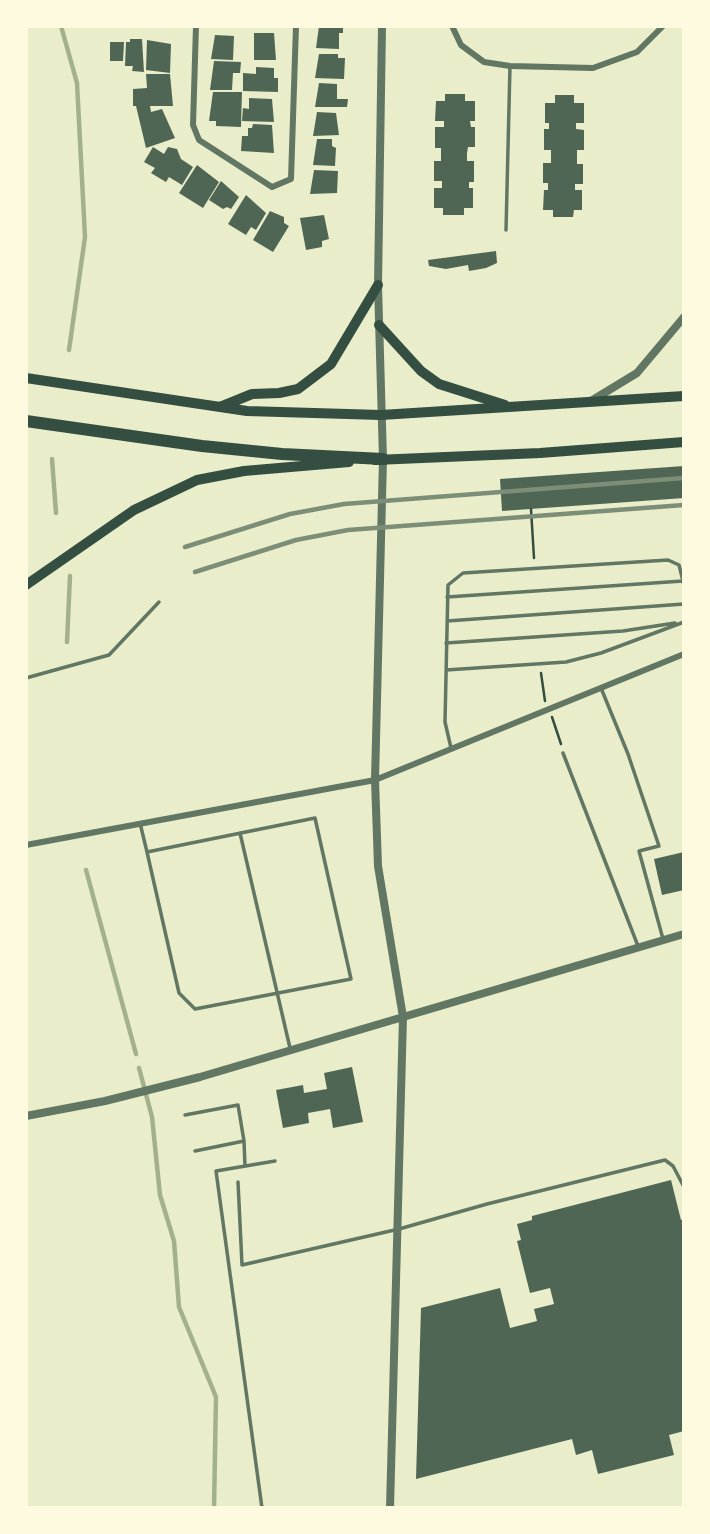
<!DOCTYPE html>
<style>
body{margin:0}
#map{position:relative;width:710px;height:1534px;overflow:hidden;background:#e9edc9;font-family:Ubuntu,sans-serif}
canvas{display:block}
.frame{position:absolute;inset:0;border:28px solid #fefae0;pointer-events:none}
</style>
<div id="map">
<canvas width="710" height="1534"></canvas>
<div class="frame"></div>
</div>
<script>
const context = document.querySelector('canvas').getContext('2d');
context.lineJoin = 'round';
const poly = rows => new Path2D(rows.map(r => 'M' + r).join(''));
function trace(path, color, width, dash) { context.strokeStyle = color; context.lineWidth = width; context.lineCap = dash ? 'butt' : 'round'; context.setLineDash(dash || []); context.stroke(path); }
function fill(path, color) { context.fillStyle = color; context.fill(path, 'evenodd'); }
trace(poly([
 [61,26,77,83,85,237,69,350],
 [52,459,56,513],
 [67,642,70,576],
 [86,870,136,1054],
 [139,1068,152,1117,160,1195,174,1241,179,1307,216,1397,214,1508]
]), '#a3b18a', 4.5);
fill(poly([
 [319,26,343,26,343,33,339,33,339,49,316,48],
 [254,33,274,33,276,60,254,60],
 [215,35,234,36,233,60,211,59],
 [130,39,142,39,144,72,132,71,133,66,125,66,126,42,130,42],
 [147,40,171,44,170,73,146,70],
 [110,42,124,42,123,61,110,61],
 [319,54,338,54,338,58,345,58,344,79,315,78],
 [214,61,241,62,240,73,233,73,232,90,210,90],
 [256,67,274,68,274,78,278,78,278,92,243,91,243,73,256,74],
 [146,74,170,74,173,106,150,106,151,112,162,109,175,138,146,148,136,106,133,106,133,89,147,88],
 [319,83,337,84,337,99,348,99,347,107,315,107],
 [213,92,242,92,241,127,216,126,216,121,209,121],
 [445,94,465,94,465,101,475,101,475,121,470,121,471,127,475,127,475,147,468,147,467,153,467,161,474,161,474,182,469,182,469,188,473,188,473,208,464,208,464,215,443,215,443,208,434,208,434,188,442,188,442,181,434,181,434,161,441,161,441,148,435,148,435,127,444,127,444,121,435,121,436,101,445,101],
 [555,95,574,95,574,103,584,103,584,123,576,123,576,129,584,130,584,150,577,150,577,164,583,164,583,184,575,184,575,190,582,190,582,210,574,210,573,217,553,217,553,210,543,210,544,190,548,190,548,183,543,183,543,163,551,163,551,150,544,150,544,129,549,129,549,123,545,123,545,103,555,103],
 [249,98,272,99,274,122,242,121,243,108,249,109],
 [317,112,336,113,339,135,313,136],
 [253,124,272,125,274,153,241,151,242,136,248,136,248,128,252,128],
 [317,139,332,139,332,146,336,148,335,166,313,165],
 [153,147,164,154,168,147,177,149,181,159,193,167,182,185,169,177,166,182,151,173,155,168,144,162],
 [197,165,219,182,203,208,179,193],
 [314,170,338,171,337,193,310,194],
 [221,181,239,197,231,209,227,207,223,209,209,200],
 [246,195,266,213,256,230,251,227,246,235,228,224],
 [270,211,284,217,284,223,289,226,273,252,253,240],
 [324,215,329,239,322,241,322,247,306,250,300,218],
 [496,251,497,263,486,268,469,271,468,265,446,269,429,266,428,260],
 [684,466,684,498,502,511,500,479],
 [684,852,684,890,662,895,654,859],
 [352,1067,363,1122,333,1128,330,1109,308,1113,309,1123,283,1128,276,1090,303,1085,304,1093,327,1089,324,1073],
 [671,1180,681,1220,684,1219,684,1431,669,1435,674,1455,598,1474,592,1450,576,1455,572,1439,416,1479,421,1308,500,1288,510,1328,537,1321,534,1309,554,1304,550,1288,530,1293,517,1241,521,1240,517,1224,532,1220,532,1216]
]), '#4f6655');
trace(poly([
 [531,509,534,558],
 [541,673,545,701],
 [552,717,561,744]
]), '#344e41', 2.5);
trace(poly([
 [506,230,510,66],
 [447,597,683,581],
 [447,621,684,604],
 [446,643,623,631,675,623],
 [446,670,566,662,601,653,684,622],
 [26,678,109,655,159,602],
 [601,688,628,754,659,846,639,851,663,939],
 [451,748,445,722,448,585,463,573,668,560,679,565,684,585],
 [563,753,638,946],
 [315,818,351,979,195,1009,179,993,147,852,315,818],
 [140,823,147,852],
 [240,833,290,1048],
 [185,1115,238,1105,244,1141,195,1151],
 [244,1141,245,1166],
 [238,1182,242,1265,399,1229,487,1204,665,1160,673,1166,684,1187],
 [262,1508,216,1171,275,1161]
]), '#617663', 3.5);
trace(poly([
 [196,26,193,125,199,140,272,187,291,179,296,26],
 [452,26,461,45,484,62,510,66,593,68,637,52,663,26],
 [26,845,375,780,684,654]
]), '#617663', 6);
trace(poly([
 [382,26,378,285,383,459,375,780,378,866,403,1017,390,1508],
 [591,401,637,373,684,317],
 [26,1116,105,1101,200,1077,684,934]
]), '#617663', 8);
trace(poly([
 [379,325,421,371,439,384,505,405],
 [26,378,247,411,381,415,684,396],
 [220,407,252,394,279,393,298,389,331,364,378,285],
 [375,460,540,453,684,442],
 [26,585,134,510,197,480,244,471,349,462]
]), '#344e41', 10);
trace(poly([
 [26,421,202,446,282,454,383,459]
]), '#344e41', 12);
trace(poly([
 [185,547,290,514,344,504,684,478],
 [195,572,296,540,348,530,684,505]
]), '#7c8e77', 4.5);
</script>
